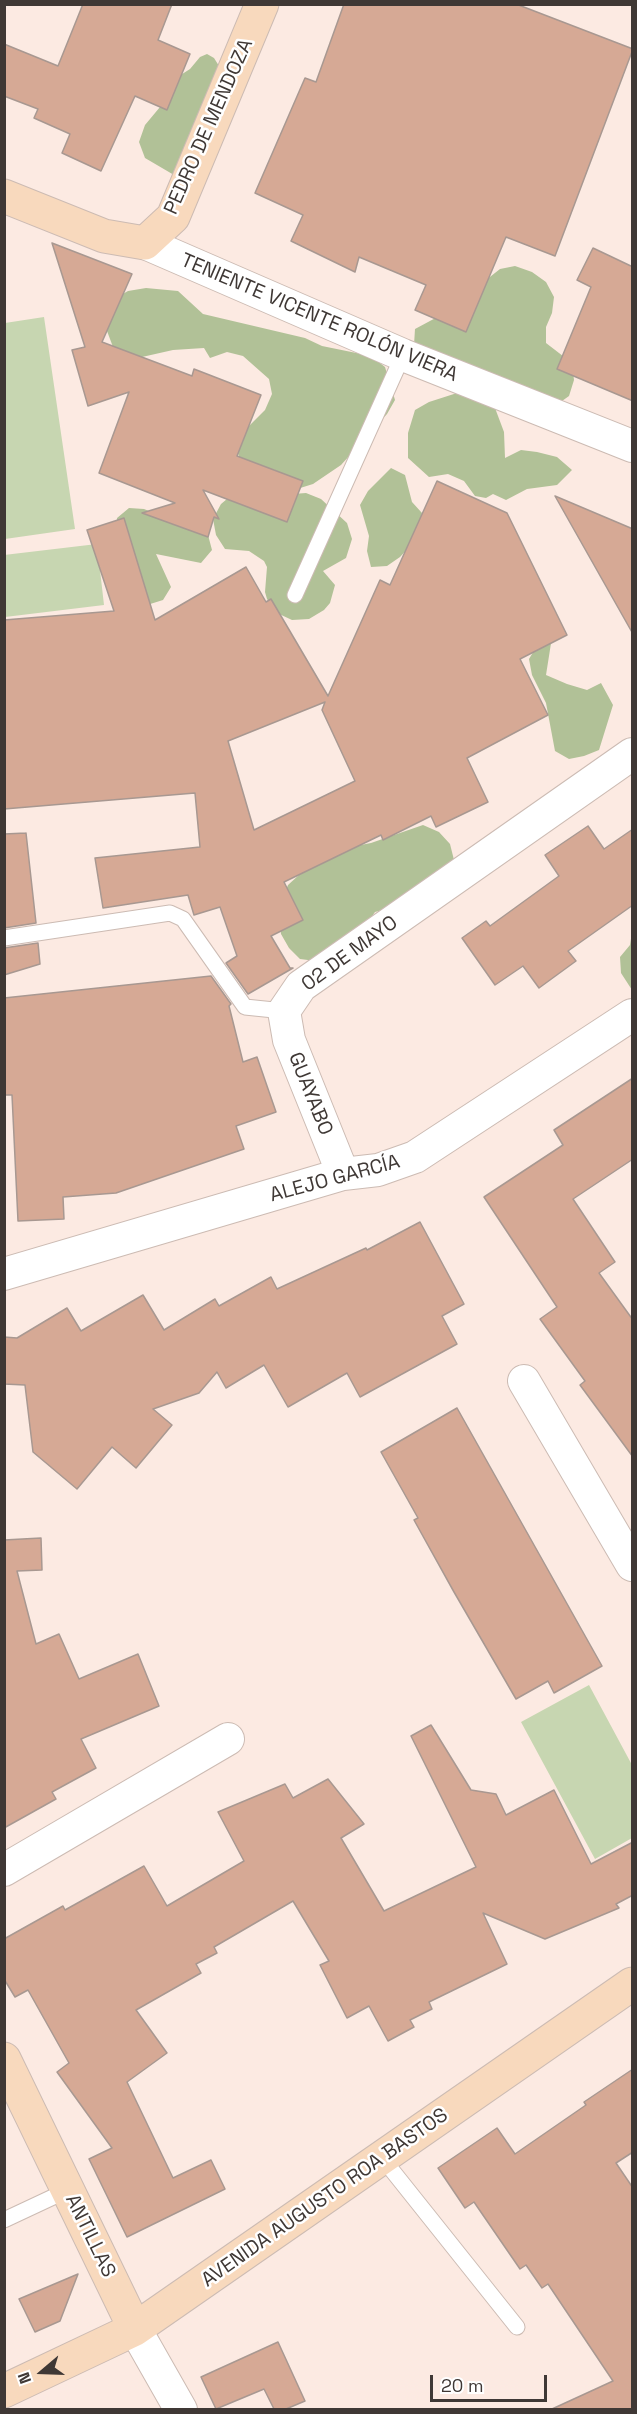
<!DOCTYPE html>
<meta charset="utf-8">
<style>
body{margin:0}
#map{position:relative;width:637px;height:2414px;overflow:hidden;background:#fceae2;font-family:"Space Grotesk",sans-serif}
canvas{display:block}
.frame{position:absolute;inset:0;border:6px solid #3f3835;pointer-events:none}
.north{position:absolute;left:12px;top:2342px;width:60px;height:60px;-webkit-text-stroke:4px #fff;paint-order:stroke;rotate:251deg;font-size:16px;font-weight:700;line-height:24px;text-align:center;color:#3f3835}
.north::after{content:'';display:block;margin:auto;width:21px;height:27px;background:#3f3835;clip-path:polygon(50% 0,100% 100%,50% 72%,0 100%)}
.scale{position:absolute;left:430px;top:2375px;width:117px;height:27px;box-sizing:border-box;border:3px solid #3f3835;border-top:0;padding-left:8px;font-size:18px;line-height:21px;white-space:nowrap;color:#3f3835;-webkit-text-stroke:4px #fff;paint-order:stroke}
</style>
<div id="map">
<canvas width="637" height="2414"></canvas>
<div class="frame"></div>
<div class="north">N</div>
<div class="scale">20 m</div>
</div>
<script>
const context = document.querySelector('canvas').getContext('2d');
context.lineJoin = 'round';
function fill(path, color) { context.fillStyle = color; context.fill(path, 'evenodd'); }
const poly = rows => new Path2D(rows.map(r => 'M' + r).join(''));
function trace(path, color, width, dash) { context.strokeStyle = color; context.lineWidth = width; context.lineCap = dash ? 'butt' : 'round'; context.setLineDash(dash || []); context.stroke(path); }
function label(font, color, halo, rows, align = 'center') {
  context.font = font + ' "Space Grotesk",sans-serif'; context.lineWidth = 5; context.setLineDash([]); context.textBaseline = 'middle'; context.strokeStyle = halo; context.fillStyle = color; for (const [text, x, y, turn = 0] of rows) {
    context.save(); context.translate(x, y); context.rotate((+turn || 0) * Math.PI / 180); context.textAlign = isNaN(turn) ? turn : align; if (halo) context.strokeText(text, 0, 0); context.fillText(text, 0, 0); context.restore();
  }
}
fill(poly([
 [44,317,75,529,5,539,5,323],
 [97,544,104,605,5,617,4,555],
 [589,1685,632,1765,632,1838,595,1859,521,1722]
]), '#c7d6b1');
fill(poly([
 [207,54,214,58,224,74,174,175,145,158,139,142,145,125,160,107,176,78,190,69,200,57],
 [515,266,532,272,546,282,554,297,552,313,546,327,546,343,572,363,574,380,569,396,555,406,501,383,490,372,474,374,414,345,415,329,443,314,500,269],
 [146,288,178,291,203,314,305,338,322,346,371,356,385,367,395,400,387,414,341,465,313,484,297,489,282,483,275,470,241,463,236,447,242,433,265,410,272,394,269,379,243,356,227,352,210,358,204,348,173,350,142,357,126,355,113,347,107,331,107,314,114,299,128,291],
 [457,393,495,408,504,432,505,458,521,450,537,452,557,457,572,470,557,485,527,489,506,500,493,494,486,498,475,496,464,481,448,474,429,477,408,458,408,433,415,410,429,402],
 [391,468,405,475,412,502,422,513,418,531,411,545,400,557,387,566,371,567,367,551,369,536,360,505,368,491],
 [306,493,321,499,347,523,352,539,346,558,323,571,335,585,330,603,324,610,309,619,292,620,277,613,267,599,265,592,267,567,264,561,249,551,225,549,216,535,213,519,221,504,227,499],
 [129,508,144,509,208,535,212,550,201,563,156,554,171,587,163,600,147,605,116,533,117,518],
 [552,637,546,675,567,684,587,690,601,683,613,705,599,750,584,756,569,759,555,751,546,703,532,675,529,659,538,644],
 [423,825,439,832,450,844,454,860,390,908,375,912,365,926,316,961,300,959,289,948,281,934,279,916,282,899,288,885,300,874,340,849,371,843],
 [632,932,632,990,621,973,620,957,630,945]
]), '#b1c197');
const building = poly([
 [83,4,172,4,158,40,190,54,167,110,135,96,101,171,62,153,70,134,34,118,38,109,4,96,4,44,58,66,83,4],
 [344,4,516,4,633,49,555,256,506,237,466,332,415,310,426,285,359,257,355,272,291,241,303,215,255,193,305,78,316,82,344,4],
 [52,243,132,274,102,342,192,376,194,369,261,395,237,456,303,481,287,522,203,490,219,519,214,517,208,537,142,513,175,503,99,473,129,392,88,406,72,350,85,347,52,243],
 [593,248,633,267,633,401,557,369,591,287,577,280,593,248],
 [437,481,507,513,567,635,520,659,548,715,467,758,488,802,436,827,431,816,383,840,381,835,284,882,303,920,271,936,290,968,293,968,248,994,226,963,237,956,220,907,194,915,188,895,103,908,95,858,200,847,195,793,4,809,4,620,114,611,87,530,124,518,155,620,246,567,266,602,271,599,328,696,380,580,390,585,437,481],
 [325,702,322,710,355,781,254,830,228,741,325,702],
 [555,496,633,529,633,634,555,496],
 [588,826,604,849,633,829,633,905,568,951,576,961,539,988,523,966,495,985,462,938,486,921,490,926,559,876,545,855,588,826],
 [26,833,36,923,4,928,4,834,26,833],
 [38,943,40,964,4,975,4,948,38,943],
 [211,976,231,1004,229,1006,243,1062,257,1057,276,1112,236,1126,244,1149,116,1193,63,1197,64,1219,18,1221,12,1095,4,1095,4,998,211,976],
 [633,1078,633,1159,573,1199,615,1262,599,1273,633,1320,633,1457,580,1385,585,1381,540,1319,557,1307,484,1197,563,1145,554,1130,633,1078],
 [420,1222,464,1304,442,1316,457,1344,360,1397,347,1373,288,1407,264,1365,226,1388,217,1372,199,1393,153,1409,172,1425,136,1468,112,1447,77,1489,33,1452,25,1385,4,1384,4,1337,17,1338,67,1308,81,1331,143,1295,164,1330,215,1299,219,1306,271,1277,277,1289,366,1248,367,1250,420,1222],
 [457,1408,602,1666,554,1693,548,1681,516,1699,454,1592,414,1520,418,1518,381,1452,457,1408],
 [41,1538,42,1570,17,1571,36,1644,59,1634,79,1679,138,1654,159,1706,81,1739,96,1768,52,1792,56,1799,4,1828,4,1540,41,1538],
 [431,1725,471,1790,496,1794,506,1815,554,1790,591,1864,633,1842,633,1895,616,1904,619,1908,545,1939,483,1913,507,1964,429,2002,432,2009,410,2020,414,2027,388,2041,369,2006,347,2018,320,1965,329,1961,293,1901,214,1947,217,1953,196,1964,201,1973,136,2010,167,2053,127,2082,173,2178,211,2160,225,2189,127,2237,89,2159,112,2148,57,2072,69,2063,28,1990,15,1997,4,1979,4,1939,63,1906,65,1910,144,1866,167,1906,244,1861,218,1812,285,1784,293,1798,328,1779,364,1824,341,1838,384,1911,476,1867,411,1736,431,1725],
 [633,2069,633,2152,616,2163,633,2188,633,2409,552,2409,613,2381,548,2284,542,2288,526,2265,520,2269,474,2202,465,2208,438,2168,497,2128,515,2154,586,2105,584,2102,633,2069],
 [78,2274,60,2321,35,2332,19,2299,78,2274],
 [278,2342,305,2401,286,2409,274,2409,264,2389,216,2409,201,2377,278,2342]
]);
fill(building, '#d6a995');
trace(building, '#a89891', 1.5);
const lane = poly([
 [295,595,403,355],
 [4,938,170,913,183,919,245,1007,284,1011],
 [383,2159,517,2327],
 [4,2220,68,2190]
]);
const street = poly([
 [145,243,403,355,632,446],
 [343,1174,289,1040,284,1011,301,986,632,754],
 [4,1274,343,1174,378,1170,415,1157,632,1015],
 [524,1381,632,1565],
 [4,1870,228,1739],
 [135,2329,181,2410]
]);
const secondary = poly([
 [4,196,104,236,145,243,173,217,262,4],
 [4,2059,135,2329],
 [4,2391,135,2329,632,1984]
]);
trace(lane, '#ccbbb3', 17);
trace(street, '#ccbbb3', 34);
trace(secondary, '#ccbbb3', 35);
trace(lane, '#fff', 15);
trace(street, '#fff', 32);
trace(secondary, '#f8d9bd', 33);
label('20px', '#3f3835', '#fff', [
 ["PEDRO DE MENDOZA",209,127,-66],
 ["TENIENTE VICENTE ROLÓN VIERA",319,318,23],
 ["02 DE MAYO",350,954,-36],
 ["GUAYABO",310,1094,68],
 ["ALEJO GARCÍA",335,1179,-15],
 ["AVENIDA AUGUSTO ROA BASTOS",325,2198,-35],
 ["ANTILLAS",90,2236,64]
]);
</script>
